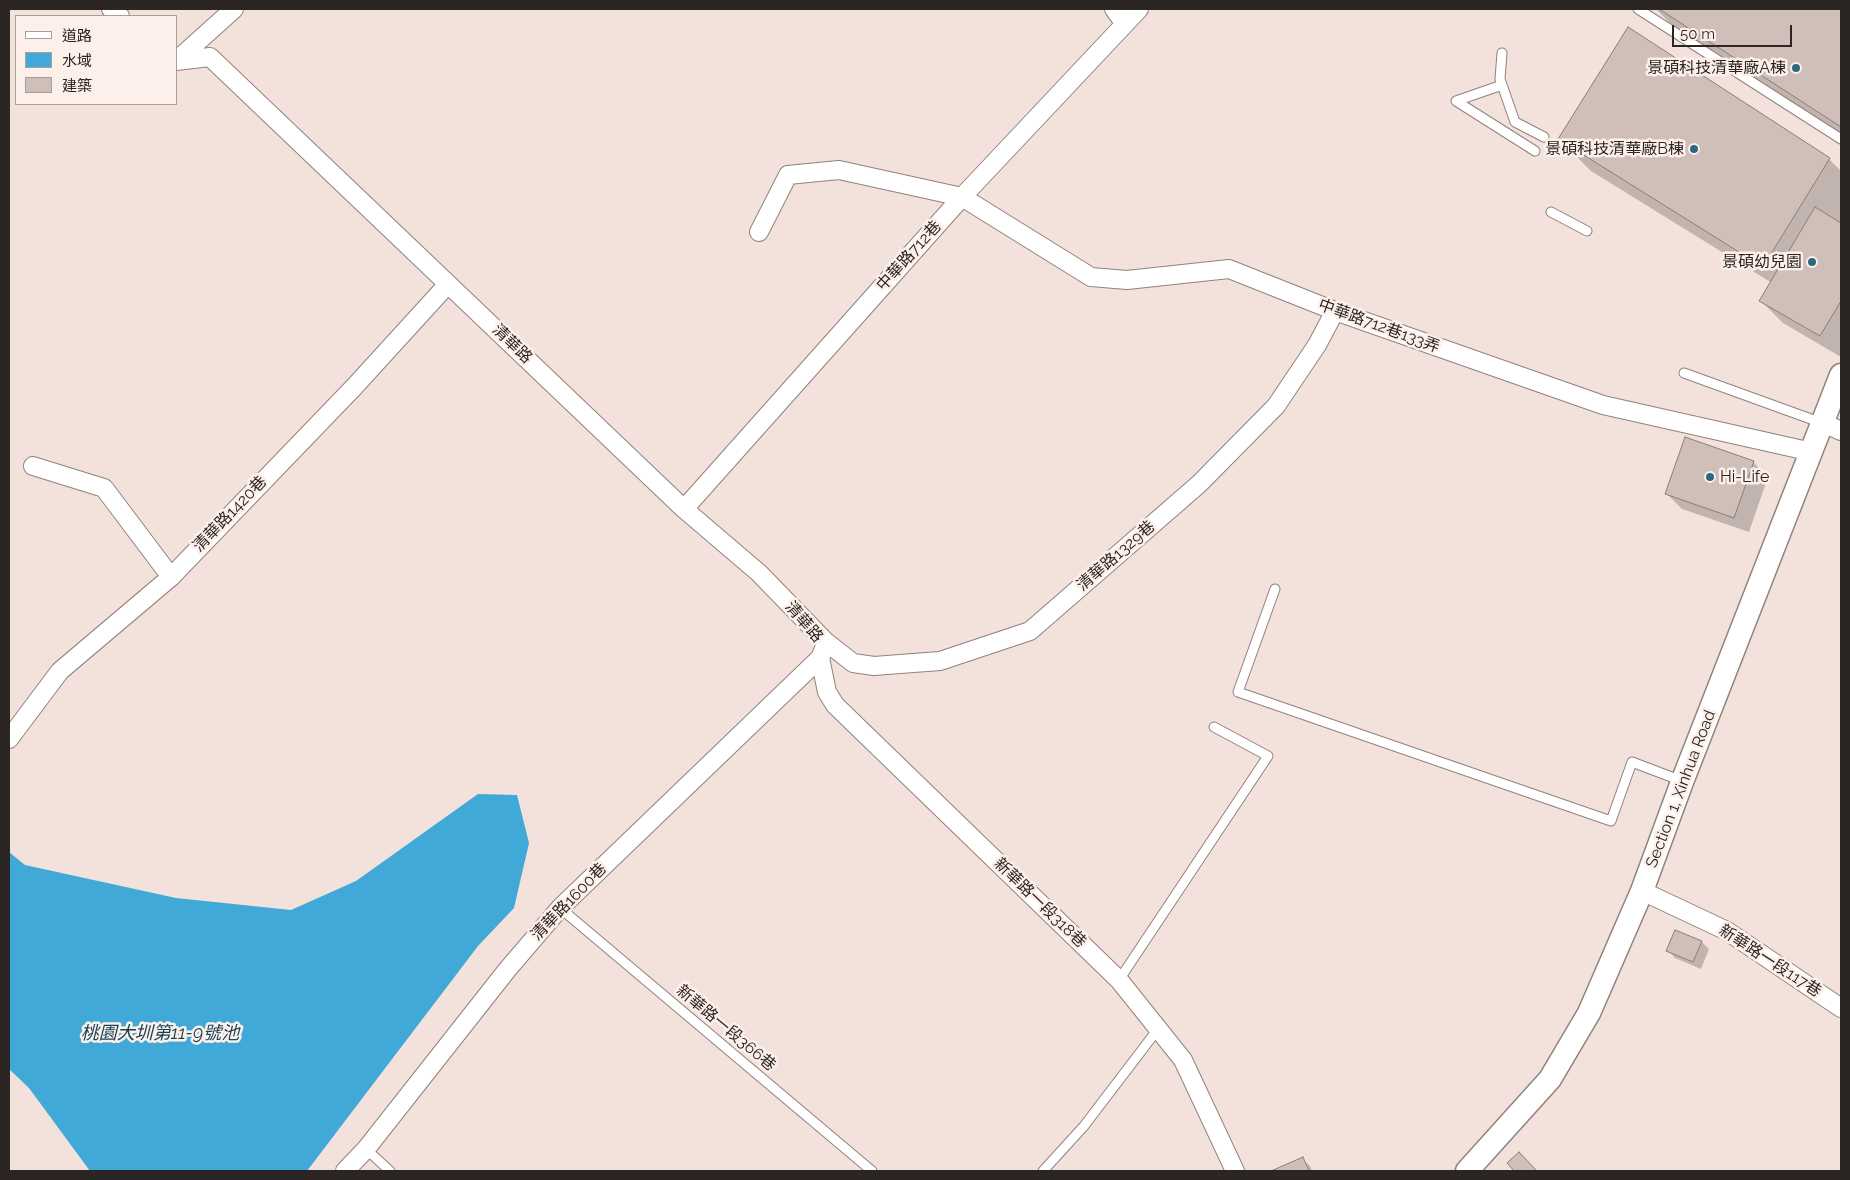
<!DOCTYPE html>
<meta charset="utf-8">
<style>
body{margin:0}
#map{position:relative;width:1850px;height:1180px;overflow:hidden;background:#f2e2db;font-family:Raleway,"Noto Sans TC",sans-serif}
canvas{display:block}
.frame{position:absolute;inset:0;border:10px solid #2b2523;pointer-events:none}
.legend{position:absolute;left:15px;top:15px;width:162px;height:90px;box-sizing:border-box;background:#fdf0ea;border:1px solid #a99f9a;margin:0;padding:6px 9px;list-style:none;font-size:15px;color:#2b2523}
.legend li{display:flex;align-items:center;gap:10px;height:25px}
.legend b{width:25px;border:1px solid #a99f9a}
.scale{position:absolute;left:1672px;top:25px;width:120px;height:22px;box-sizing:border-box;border:2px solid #2b2523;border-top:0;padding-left:6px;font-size:15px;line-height:18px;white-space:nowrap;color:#2b2523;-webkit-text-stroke:4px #fdf0ea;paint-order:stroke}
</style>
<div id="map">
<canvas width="1850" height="1180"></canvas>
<div class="frame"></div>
<ul class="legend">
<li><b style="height:6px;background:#fff"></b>道路</li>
<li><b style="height:14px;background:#40a9d7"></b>水域</li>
<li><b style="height:14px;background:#cfbfb8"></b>建築</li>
</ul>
<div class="scale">50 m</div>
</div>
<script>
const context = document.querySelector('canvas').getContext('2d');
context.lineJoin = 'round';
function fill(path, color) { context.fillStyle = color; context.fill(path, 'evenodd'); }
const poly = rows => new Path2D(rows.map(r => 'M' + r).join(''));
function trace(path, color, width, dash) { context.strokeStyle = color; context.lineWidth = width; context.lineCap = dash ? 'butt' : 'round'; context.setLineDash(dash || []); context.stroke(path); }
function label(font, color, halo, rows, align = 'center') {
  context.font = font + ' Raleway,"Noto Sans TC",sans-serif'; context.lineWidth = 5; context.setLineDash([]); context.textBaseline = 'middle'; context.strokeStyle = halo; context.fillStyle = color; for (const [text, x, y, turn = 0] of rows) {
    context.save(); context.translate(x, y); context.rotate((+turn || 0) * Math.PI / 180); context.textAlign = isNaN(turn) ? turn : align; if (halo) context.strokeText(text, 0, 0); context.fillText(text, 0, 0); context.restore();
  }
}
fill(poly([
 [478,794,517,795,529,843,514,908,478,946,307,1171,90,1171,29,1088,9,1069,9,852,25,865,176,898,291,910,356,881]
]), '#40a9d7');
fill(poly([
 [1656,9,1841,9,1841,134,1670,23],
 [1559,139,1829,159,1841,171,1841,357,1783,323,1761,301,1772,283,1591,171],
 [1753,462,1768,477,1749,532,1682,509,1667,494],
 [1676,931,1702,942,1709,949,1701,969,1675,958,1668,950],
 [1302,1159,1310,1166,1312,1171,1274,1171]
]), '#0003');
const building = poly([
 [1659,9,1841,9,1841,127,1659,9],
 [1628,27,1830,158,1763,267,1558,139,1628,27],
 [1815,207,1841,223,1841,301,1820,336,1759,301,1815,207],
 [1685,437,1754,461,1734,518,1665,494,1685,437],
 [1675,930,1702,941,1693,962,1666,951,1675,930],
 [1519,1152,1537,1171,1514,1171,1507,1163,1519,1152],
 [1303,1157,1309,1171,1271,1171,1303,1157]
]);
fill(building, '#cfbfb8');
trace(building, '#8a7c75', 1);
const service = poly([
 [1638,9,1841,139],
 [1502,53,1500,79,1515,122,1544,137],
 [1502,85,1456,101,1535,151],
 [1551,212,1587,231],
 [1684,373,1822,423],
 [1275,589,1238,692,1611,821,1632,762,1682,781],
 [560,908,872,1171],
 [1119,980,1268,756,1214,727],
 [366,1149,390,1171],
 [1043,1171,1084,1126,1158,1029]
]);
const minor = poly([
 [111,9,120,16],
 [1114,9,1125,24],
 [176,61,210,57,684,509,759,573,825,641,824,649,820,658,560,908,507,970,366,1149,345,1171],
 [176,61,234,9],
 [759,232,788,175,839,170,962,197,1091,277,1127,280,1229,269,1335,311,1603,405,1812,452],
 [1823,423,1841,431],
 [33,466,104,488,171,577],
 [684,509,962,197,1139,9],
 [825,641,853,663,874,666,940,661,1030,631,1199,484,1276,406,1317,345,1335,311],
 [820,658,827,692,835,705,1119,980,1183,1060,1235,1171],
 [9,739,60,671,171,577,355,386,448,284],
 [1642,891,1727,931,1841,1008]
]);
const tertiary = poly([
 [1467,1171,1550,1079,1589,1013,1642,891,1682,782,1841,375]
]);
trace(service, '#91827c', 11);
trace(minor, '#91827c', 20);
trace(tertiary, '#91827c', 25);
trace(service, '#fff', 9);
trace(minor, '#fff', 18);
trace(tertiary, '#fff', 22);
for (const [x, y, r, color] of [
 [1796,68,5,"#306882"],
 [1694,149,5,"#306882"],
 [1812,262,5,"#306882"],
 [1710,477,5,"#306882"]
]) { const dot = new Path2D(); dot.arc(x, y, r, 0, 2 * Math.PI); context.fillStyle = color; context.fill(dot); trace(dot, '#fdf0ea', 2); }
label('16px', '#2b2523', '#fdf0ea', [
 ["景碩科技清華廠A棟",1786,68],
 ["景碩科技清華廠B棟",1684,149],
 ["景碩幼兒園",1802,262],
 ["Hi-Life",1720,477,"left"]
], 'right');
label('16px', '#2b2523', '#fdf0ea', [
 ["中華路712巷",909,256,-48],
 ["中華路712巷133弄",1379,326,20],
 ["清華路",512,344,44],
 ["清華路1420巷",230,514,-46],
 ["清華路1329巷",1116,556,-41],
 ["清華路",804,622,49],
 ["Section 1, Xinhua Road",1681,789,-69],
 ["清華路1600巷",569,902,-46],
 ["新華路一段318巷",1040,903,44],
 ["新華路一段117巷",1770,961,33],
 ["新華路一段366巷",726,1028,40]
]);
label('italic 18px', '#174356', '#fdf0ea', [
 ["桃園大圳第11-9號池",160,1034]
]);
</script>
